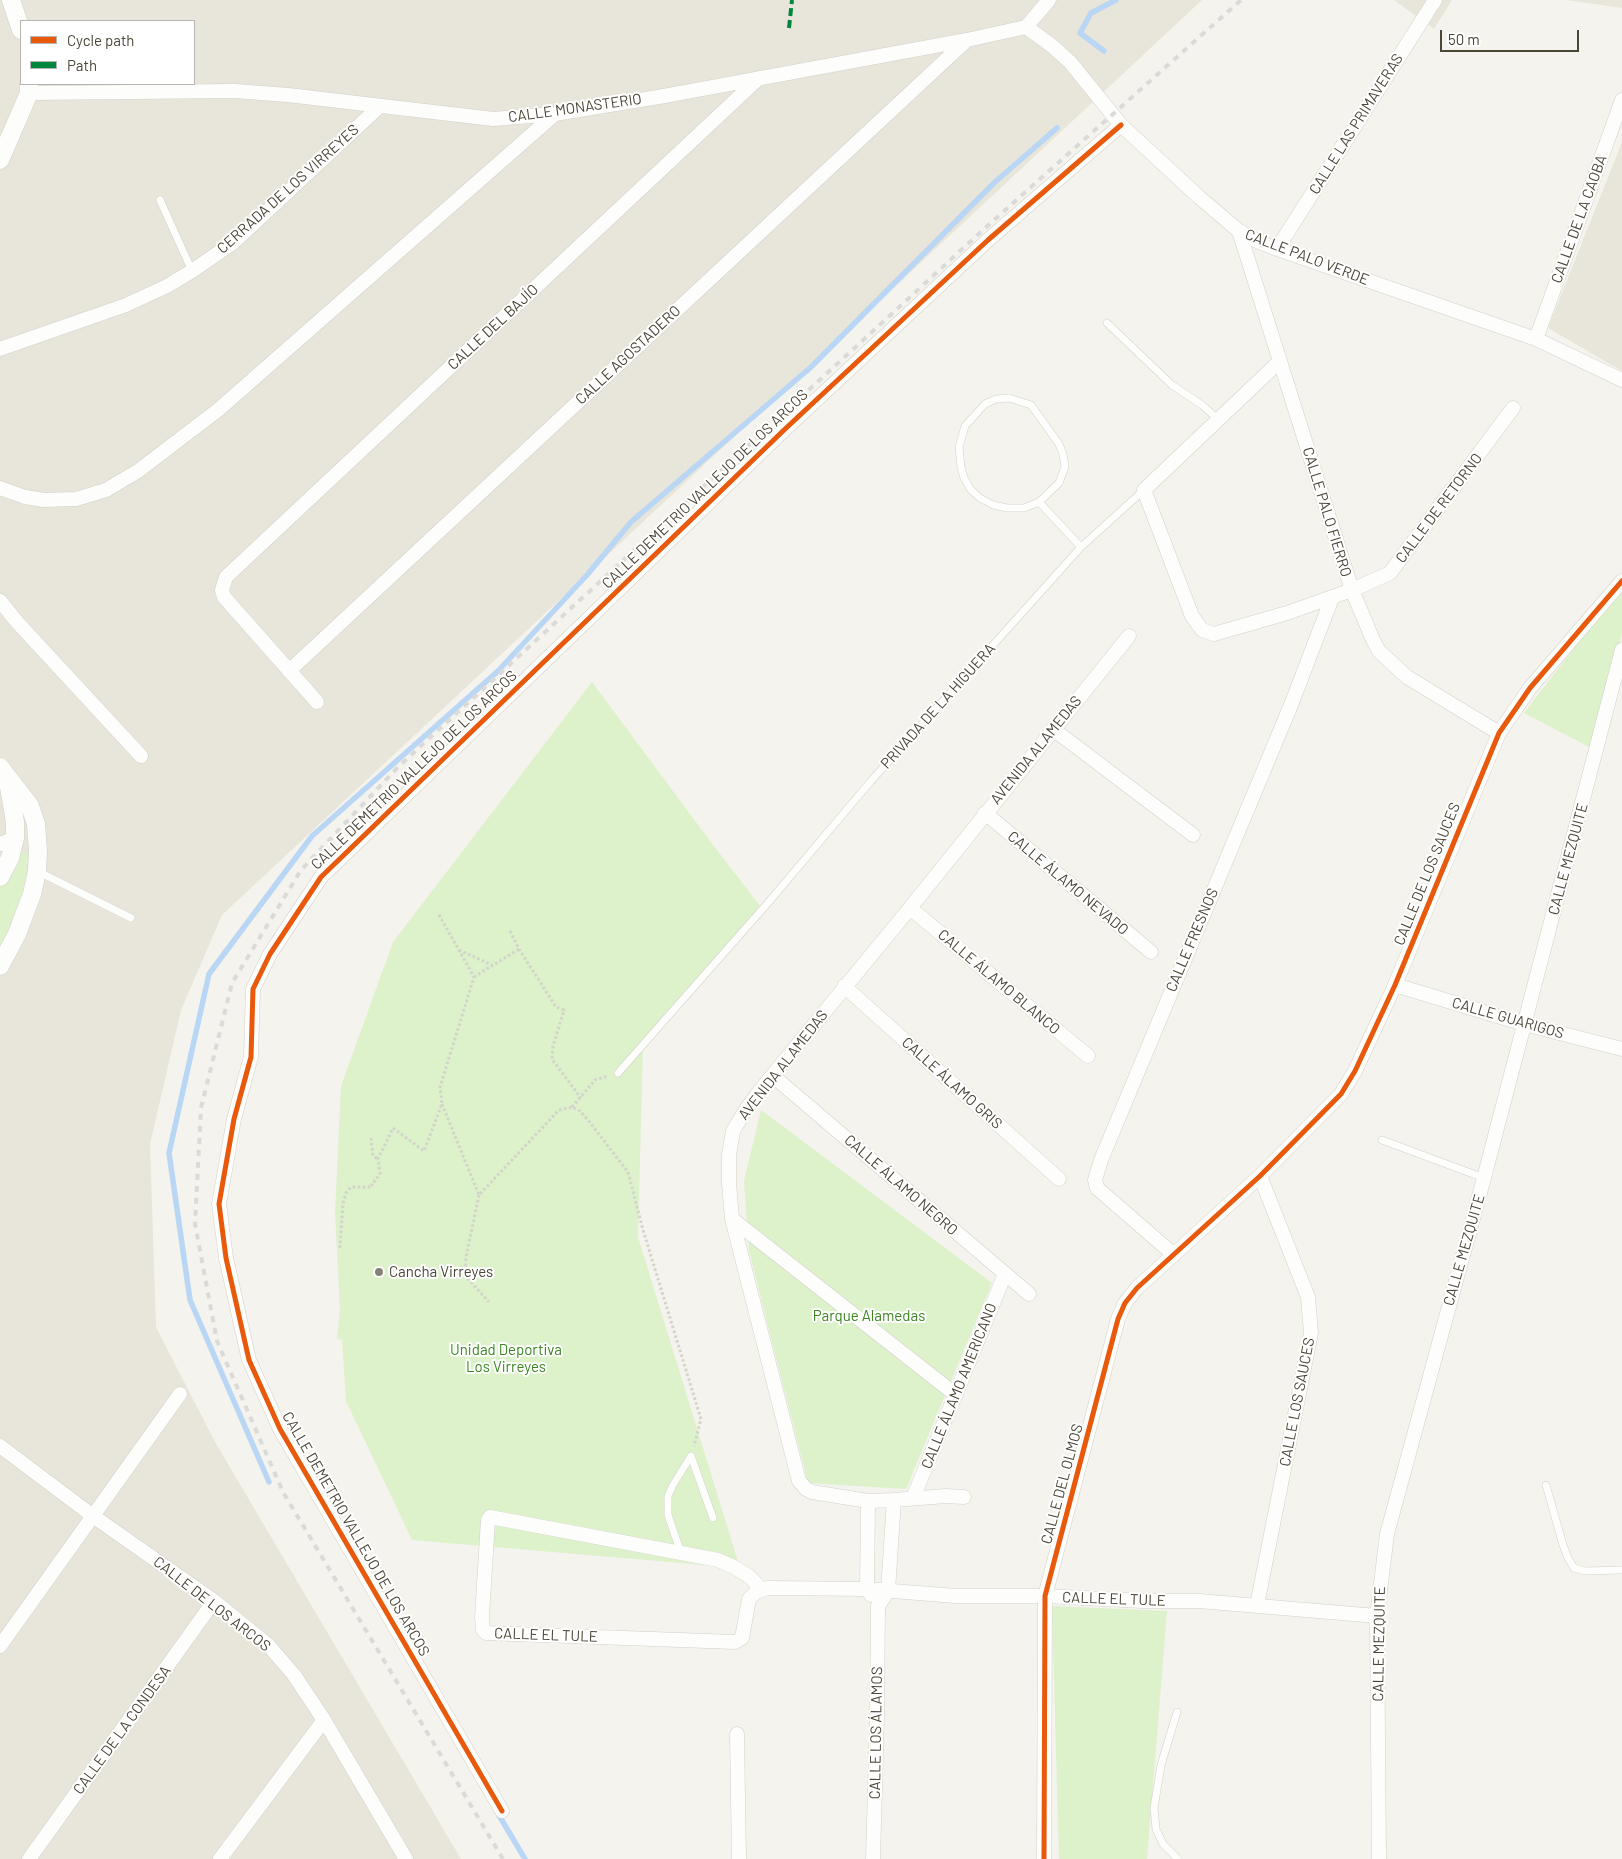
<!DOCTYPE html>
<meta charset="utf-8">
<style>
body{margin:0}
#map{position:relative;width:1622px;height:1859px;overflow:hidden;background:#f4f3ed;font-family:Barlow,sans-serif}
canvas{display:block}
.legend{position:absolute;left:20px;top:20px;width:175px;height:65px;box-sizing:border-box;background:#fff;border:1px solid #b7b5af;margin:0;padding:6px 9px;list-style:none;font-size:15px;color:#4c4637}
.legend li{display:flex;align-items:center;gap:10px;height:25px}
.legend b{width:25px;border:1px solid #b7b5af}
.scale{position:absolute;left:1440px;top:30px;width:139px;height:22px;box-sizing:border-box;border:2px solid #4c4637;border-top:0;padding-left:6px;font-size:15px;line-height:18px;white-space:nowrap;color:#4c4637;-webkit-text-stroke:4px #fff;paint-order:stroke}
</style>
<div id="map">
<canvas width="1622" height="1859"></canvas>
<ul class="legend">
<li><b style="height:6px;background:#e8590c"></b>Cycle path</li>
<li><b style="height:6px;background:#00873e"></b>Path</li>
</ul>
<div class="scale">50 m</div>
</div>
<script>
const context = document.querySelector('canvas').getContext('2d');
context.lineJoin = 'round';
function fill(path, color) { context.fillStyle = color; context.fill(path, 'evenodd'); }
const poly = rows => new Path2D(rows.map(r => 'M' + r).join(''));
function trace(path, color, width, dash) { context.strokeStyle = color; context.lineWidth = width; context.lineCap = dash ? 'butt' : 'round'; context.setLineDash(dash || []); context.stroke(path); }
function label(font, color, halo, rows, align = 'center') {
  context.font = font + ' Barlow,sans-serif'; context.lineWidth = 4; context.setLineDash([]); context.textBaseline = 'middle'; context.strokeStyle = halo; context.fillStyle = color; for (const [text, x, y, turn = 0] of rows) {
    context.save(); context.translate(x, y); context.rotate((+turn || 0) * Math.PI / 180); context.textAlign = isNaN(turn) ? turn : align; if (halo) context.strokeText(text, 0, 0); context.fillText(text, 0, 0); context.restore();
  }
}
fill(poly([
 [0,0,1202,0,222,915,181,1010,150,1144,156,1327,215,1442,461,1859,0,1859],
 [21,21,194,21,194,84,21,84],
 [1394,0,1452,0,1434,29],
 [1566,0,1622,0,1622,8],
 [1622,142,1622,371,1548,328]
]), '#e8e5da');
fill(poly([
 [1622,586,1622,633,1593,749,1524,713],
 [592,682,707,837,764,911,643,1045,638,1237,740,1568,412,1540,346,1401,342,1340,337,1339,340,1309,335,1213,341,1086,393,942],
 [32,852,30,888,0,959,0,868,7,854],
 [761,1110,992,1283,906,1489,808,1483,749,1251,744,1181],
 [1052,1606,1167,1611,1147,1859,1059,1859]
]), '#ddf1cb');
trace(poly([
 [1104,51,1080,33,1091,13,1116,0],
 [269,1482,190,1300,169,1153,209,974,312,836,498,671,587,575,631,522,810,368,995,182,1057,128],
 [497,1812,525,1859]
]), '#bad6f5', 5.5);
const service = poly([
 [160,200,192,271],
 [1107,323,1172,385,1202,405,1219,420],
 [1009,398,1031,405,1059,444,1063,454,1065,467,1059,483,1039,502,1024,508,1007,508,993,505,980,498,971,490,964,478,961,467,959,447,965,426,985,404,996,399,1009,398],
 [1039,502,1081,547],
 [37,871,131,918],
 [618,1073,767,904,871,781,1081,547,1144,490],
 [1382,1140,1484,1178],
 [691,1456,713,1518],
 [1546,1485,1563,1545,1568,1558,1574,1568,1585,1571,1622,1570],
 [681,1553,668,1515,668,1496,673,1485,691,1456],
 [1177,1712,1161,1765,1154,1808,1156,1829,1163,1844,1178,1859]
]);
const minor = poly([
 [1026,27,1051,45,1070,62,1121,125,1200,198,1239,231,1259,242,1277,249,1536,339,1622,380],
 [1026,27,1049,0],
 [29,93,235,91,288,95,493,119,555,114,664,96,967,40,1026,27],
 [1239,231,1352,590,1373,640,1379,651,1407,677,1499,733],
 [1277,249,1435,0],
 [1536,339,1622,100],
 [0,349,126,305,167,286,192,271,234,242,380,106],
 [1280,361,1144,490,1192,616,1202,630,1214,634,1287,613,1352,590,1390,573,1513,408],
 [0,488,25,497,44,500,76,499,106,490,138,471,218,410,555,114],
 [0,601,17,622,141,756],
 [289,671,967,40],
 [317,702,224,597,222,590,226,577,759,78],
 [1053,729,1193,835],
 [985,813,1151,952],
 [0,844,15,838],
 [910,908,1088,1056],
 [1395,985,1524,1024,1622,1049],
 [844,986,1059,1179],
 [773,1076,1029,1294],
 [732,1219,956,1395],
 [1174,1255,1097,1188,1095,1180,1101,1160,1291,705,1332,598],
 [0,1446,93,1516,214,1601,269,1646,294,1675,324,1720,406,1859],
 [964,1497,946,1496,894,1500,868,1501,812,1492,806,1489,799,1481,732,1219,729,1183,729,1155,733,1131,745,1111,758,1093,910,908,1129,636],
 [913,1498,1005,1274],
 [868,1501,867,1589,871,1595],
 [762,1590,750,1577,734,1567,718,1560,490,1517,488,1520,482,1617,483,1630,486,1633,735,1642,742,1638,749,1599,756,1592,768,1588,867,1589,956,1596,1045,1596,1143,1601,1199,1601,1377,1616],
 [1257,1605,1311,1333,1308,1297,1260,1176],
 [0,1646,180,1394],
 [737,1734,739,1859],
 [502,1811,280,1429,249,1360,226,1258,219,1204,234,1119,251,1057,253,989,270,954,321,877,784,430,988,240,1121,125],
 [29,1859,214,1601],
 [220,1859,324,1720],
 [873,1859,877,1717,878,1606,888,1591,894,1500],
 [1044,1859,1045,1596,1118,1319,1125,1303,1137,1288,1260,1176,1341,1094,1355,1071,1395,985,1499,733,1530,688,1622,581],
 [1379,1859,1377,1616,1387,1534,1484,1178,1622,650]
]);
const tertiary = poly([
 [11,0,21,30],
 [0,160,29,93,29,84],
 [0,767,30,806,36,824,38,851,37,871,32,894,17,934,0,966],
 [0,877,10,858,15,838,15,822,8,781]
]);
trace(service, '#d2d1ca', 8);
trace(minor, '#d2d1ca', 15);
trace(tertiary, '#d2d1ca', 19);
trace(poly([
 [510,931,519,949,556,1007,564,1010,553,1046,552,1059,581,1098],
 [459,950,492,965],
 [474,977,519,949],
 [442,1104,479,1195,559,1110,572,1107,580,1111,588,1120,628,1172,643,1230,701,1419,694,1446],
 [572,1107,595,1080,608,1076],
 [371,1138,373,1156,378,1159],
 [479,1195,466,1257,465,1270,468,1279,489,1302],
 [340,1248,343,1203,346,1193,351,1187,372,1187,372,1183,376,1180,380,1173,378,1159,393,1128,424,1151,442,1104,440,1087,474,977,438,913]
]), '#d4d3cb', 3, [2.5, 2.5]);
trace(service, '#fdfdfc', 7);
trace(minor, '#fdfdfc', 14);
trace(tertiary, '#fdfdfc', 18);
trace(poly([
 [503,1859,283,1492,217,1341,195,1224,201,1108,232,983,301,870,398,767,995,219,1241,0]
]), '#dadad9', 4, [6, 6]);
trace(poly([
 [789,28,792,0]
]), '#00873e', 4, [8, 4]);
trace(poly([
 [502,1811,280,1429,249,1360,226,1258,219,1204,234,1119,251,1057,253,989,270,954,321,877,784,430,988,240,1121,125],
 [1044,1859,1045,1596,1118,1319,1125,1303,1137,1288,1260,1176,1341,1094,1355,1071,1395,985,1499,733,1530,688,1622,581]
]), '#e8590c', 5);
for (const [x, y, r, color] of [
 [379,1272,5,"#878377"]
]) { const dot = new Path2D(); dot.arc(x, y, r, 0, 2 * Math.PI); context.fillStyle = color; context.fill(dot); trace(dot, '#fff', 2); }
label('15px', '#4c4637', '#fff', [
 ["CALLE MONASTERIO",575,108,-8],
 ["CALLE LAS PRIMAVERAS",1356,124,-58],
 ["CERRADA DE LOS VIRREYES",288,189,-42],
 ["CALLE DE LA CAOBA",1579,219,-70],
 ["CALLE PALO VERDE",1307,257,21],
 ["CALLE DEL BAJÍO",493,327,-43],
 ["CALLE AGOSTADERO",628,355,-43],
 ["CALLE DEMETRIO VALLEJO DE LOS ARCOS",705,489,-44],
 ["CALLE DE RETORNO",1439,508,-53],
 ["CALLE PALO FIERRO",1327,512,73],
 ["PRIVADA DE LA HIGUERA",938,706,-48],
 ["AVENIDA ALAMEDAS",1036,750,-51],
 ["CALLE DEMETRIO VALLEJO DE LOS ARCOS",414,770,-44],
 ["CALLE MEZQUITE",1568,859,-75],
 ["CALLE DE LOS SAUCES",1427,874,-68],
 ["CALLE ÁLAMO NEVADO",1068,883,40],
 ["CALLE FRESNOS",1192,940,-67],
 ["CALLE ÁLAMO BLANCO",999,982,40],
 ["CALLE GUARIGOS",1508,1018,16],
 ["AVENIDA ALAMEDAS",783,1065,-52],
 ["CALLE ÁLAMO GRIS",952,1083,42],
 ["CALLE ÁLAMO NEGRO",901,1185,41],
 ["CALLE MEZQUITE",1464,1250,-74],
 ["CALLE ÁLAMO AMERICANO",959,1386,-68],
 ["CALLE LOS SAUCES",1297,1402,-79],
 ["CALLE DEL OLMOS",1062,1484,-75],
 ["CALLE DEMETRIO VALLEJO DE LOS ARCOS",356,1534,60],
 ["CALLE EL TULE",1114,1599,2],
 ["CALLE DE LOS ARCOS",212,1604,38],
 ["CALLE EL TULE",546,1635,2],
 ["CALLE MEZQUITE",1379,1644,-89],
 ["CALLE DE LA CONDESA",122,1730,-54],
 ["CALLE LOS ÁLAMOS",876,1733,-89]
]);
label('15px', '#4c4637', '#fff', [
 ["Cancha Virreyes",389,1272]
], 'left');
label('15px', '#3b8621', '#fff', [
 ["Parque Alamedas",869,1316],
 ["Unidad Deportiva",506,1350],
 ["Los Virreyes",506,1367]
]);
</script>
